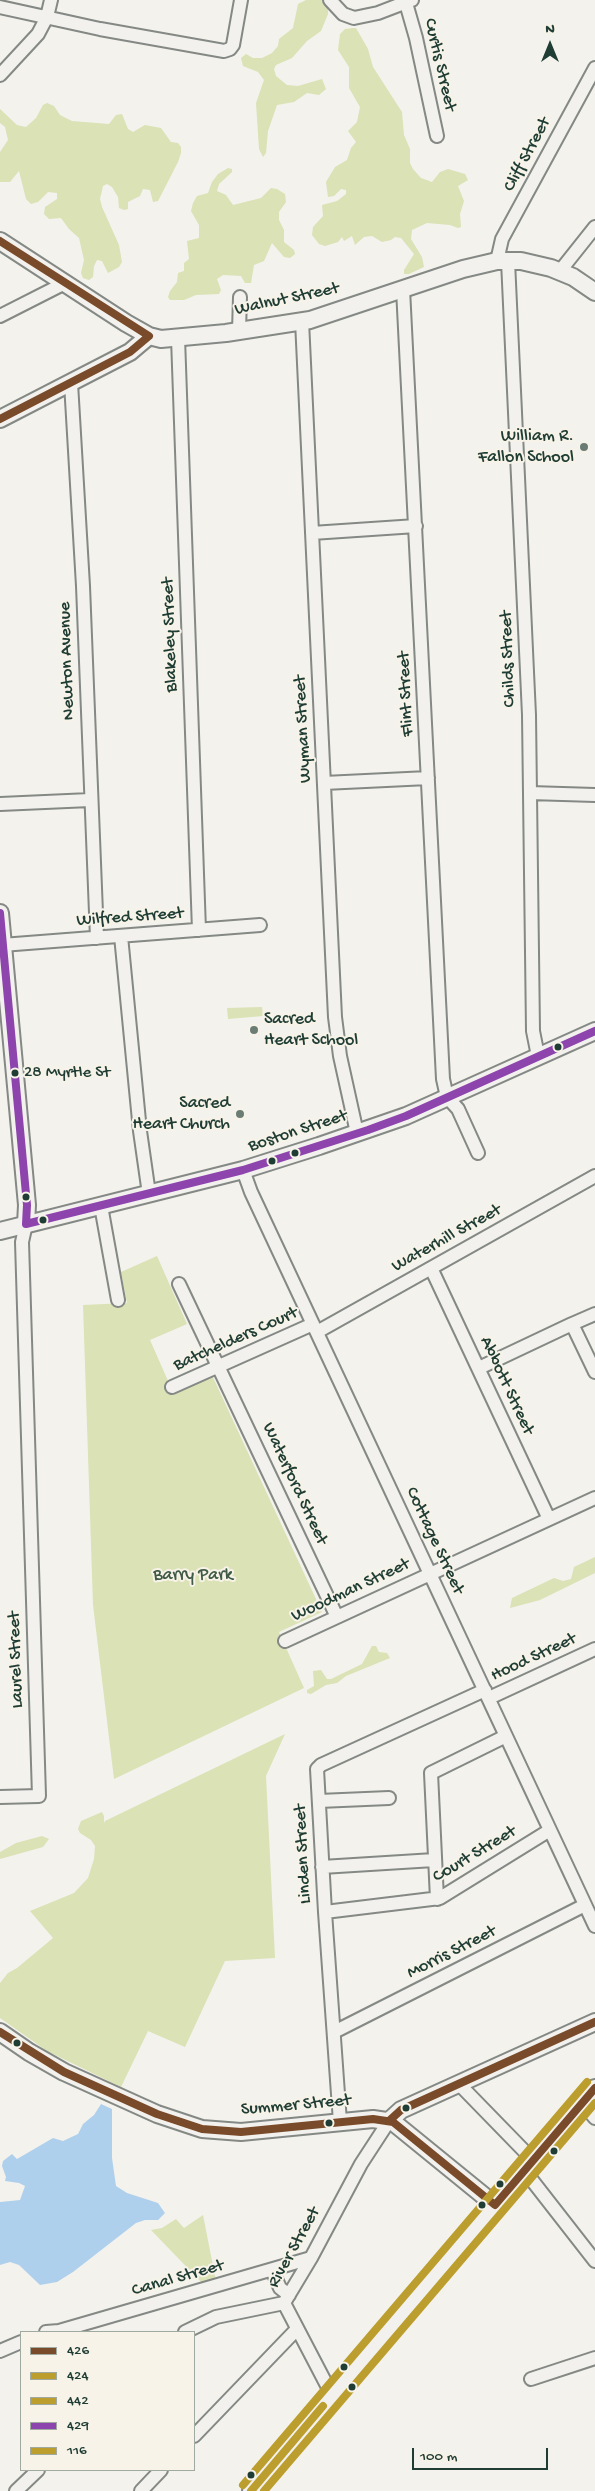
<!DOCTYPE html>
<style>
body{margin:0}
#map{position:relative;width:595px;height:2491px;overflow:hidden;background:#f4f2ec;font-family:"Gochi Hand",sans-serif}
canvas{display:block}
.legend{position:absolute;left:20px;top:2331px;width:175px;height:140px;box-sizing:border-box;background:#f7f3e8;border:1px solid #a1aaa0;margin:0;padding:6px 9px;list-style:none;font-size:15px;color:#1f3d34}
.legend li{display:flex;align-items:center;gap:10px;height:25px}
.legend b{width:25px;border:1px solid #a1aaa0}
.north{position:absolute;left:525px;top:20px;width:50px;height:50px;-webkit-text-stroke:4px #f7f3e8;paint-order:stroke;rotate:0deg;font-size:14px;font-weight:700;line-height:20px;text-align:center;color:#1f3d34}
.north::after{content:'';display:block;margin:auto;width:18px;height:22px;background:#1f3d34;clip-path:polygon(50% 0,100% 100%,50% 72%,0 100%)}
.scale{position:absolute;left:412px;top:2448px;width:136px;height:22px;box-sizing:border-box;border:2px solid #1f3d34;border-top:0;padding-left:6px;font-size:15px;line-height:18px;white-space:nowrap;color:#1f3d34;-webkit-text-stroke:4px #f7f3e8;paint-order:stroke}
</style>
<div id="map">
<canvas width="595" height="2491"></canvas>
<ul class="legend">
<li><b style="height:6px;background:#7a4b2a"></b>426</li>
<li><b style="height:6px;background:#bc9e2e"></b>424</li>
<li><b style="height:6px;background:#bc9e2e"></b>442</li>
<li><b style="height:6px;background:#8e44ad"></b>429</li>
<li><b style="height:6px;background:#bc9e2e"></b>116</li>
</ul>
<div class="north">N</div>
<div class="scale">100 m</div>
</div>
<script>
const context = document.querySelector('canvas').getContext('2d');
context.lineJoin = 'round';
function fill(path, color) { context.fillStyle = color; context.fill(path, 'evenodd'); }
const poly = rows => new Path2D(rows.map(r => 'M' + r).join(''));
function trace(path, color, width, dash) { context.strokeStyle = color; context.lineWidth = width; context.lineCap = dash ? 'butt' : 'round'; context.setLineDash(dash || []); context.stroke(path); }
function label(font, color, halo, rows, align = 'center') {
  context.font = font + ' "Gochi Hand",sans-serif'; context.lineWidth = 4; context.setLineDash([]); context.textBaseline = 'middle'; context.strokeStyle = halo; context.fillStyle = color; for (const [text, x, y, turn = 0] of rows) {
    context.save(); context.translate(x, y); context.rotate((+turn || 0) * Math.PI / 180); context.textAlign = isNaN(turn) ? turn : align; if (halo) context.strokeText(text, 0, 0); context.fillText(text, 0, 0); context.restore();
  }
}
fill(poly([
 [306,0,324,0,328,8,328,14,321,31,307,41,292,58,276,65,274,69,276,76,287,85,298,86,322,79,326,89,319,95,307,93,294,102,277,105,268,131,266,153,263,157,259,149,256,103,264,80,258,72,243,66,241,58,246,54,253,58,262,58,272,53,278,46,279,39,293,28,298,4],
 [353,28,356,28,368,49,373,67,402,112,404,135,410,149,410,163,413,169,421,178,432,182,440,172,448,169,465,174,468,180,458,186,464,201,460,214,461,227,458,228,450,225,427,223,412,230,411,239,422,257,424,267,409,274,404,274,404,270,414,254,401,238,395,237,391,240,382,242,372,236,364,237,355,245,352,236,344,241,342,237,338,242,325,246,319,244,312,235,313,227,323,216,322,205,337,201,346,194,346,190,341,189,334,196,328,197,326,182,335,167,347,160,351,148,356,142,348,131,357,122,360,107,349,88,349,67,338,50,340,34,345,29],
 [47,103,54,106,60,115,72,121,109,124,116,115,122,114,128,129,133,132,145,125,161,128,171,142,178,143,181,147,181,153,178,162,158,201,153,202,150,190,143,189,140,196,128,202,128,209,124,210,119,208,118,197,112,187,107,184,103,186,100,199,102,207,119,245,122,262,119,267,108,273,102,261,97,260,94,266,93,277,89,280,83,278,81,273,84,260,79,238,69,229,61,218,49,219,44,214,45,207,57,199,57,193,48,192,38,202,31,204,26,199,19,171,10,182,0,182,0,152,8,140,5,127,0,123,0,109,17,125,26,127,36,118,43,105],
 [228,168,232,169,232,172,219,184,217,191,226,195,233,205,261,198,271,188,277,189,285,194,286,202,279,212,279,220,284,230,284,242,294,250,295,254,290,258,284,257,272,243,264,261,254,265,251,283,245,283,241,276,223,275,217,279,221,290,219,294,196,295,184,300,170,300,168,297,170,291,177,282,178,273,184,271,184,263,189,259,187,241,199,238,199,225,191,211,193,203,197,196,208,193,212,182,218,174],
 [262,1007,263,1016,228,1019,227,1008],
 [157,1256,187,1324,150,1340,172,1390,211,1373,322,1612,279,1632,304,1688,114,1779,93,1605,83,1305,127,1303,121,1272],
 [595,1557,595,1573,540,1600,510,1608,512,1598,554,1578,563,1581,571,1579,574,1567],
 [372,1646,376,1646,379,1652,387,1653,390,1658,346,1676,337,1683,326,1685,311,1694,307,1693,307,1690,314,1686,313,1671,321,1670,327,1679,331,1679,362,1664],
 [285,1734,266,1776,275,1958,225,1961,185,2047,148,2031,121,2087,47,2051,0,2018,0,1983,8,1973,17,1968,53,1938,30,1911,74,1893,88,1878,94,1859,95,1846,91,1840,80,1833,78,1829,81,1821,102,1812,104,1816,104,1823,105,1821],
 [42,1836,49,1839,43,1847,0,1859,0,1852,16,1843],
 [203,2215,216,2281,204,2285,151,2230,162,2228,176,2219,184,2228]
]), '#dae2b6');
fill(poly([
 [101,2104,112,2109,112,2158,116,2186,127,2193,158,2203,165,2213,158,2220,145,2220,136,2223,73,2272,57,2282,40,2285,19,2265,10,2262,0,2265,0,2202,20,2200,25,2186,19,2183,5,2181,6,2177,2,2166,3,2161,12,2154,17,2159,53,2138,63,2141,78,2134,83,2124,94,2115]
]), '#afd0ed');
const minor = poly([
 [330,0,343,14,354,18,378,13,412,0],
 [406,3,416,38,437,136],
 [0,7,100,29,224,51,230,49,233,45,241,0],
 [0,75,38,34,47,17,51,0],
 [497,261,502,239,595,68],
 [508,261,529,715,533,1031,538,1056],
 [560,271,595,227],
 [403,289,443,1079,447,1097,458,1109,478,1153],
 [0,316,65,283],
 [302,321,335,1017,340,1056,357,1133],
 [239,331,240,297],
 [178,338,199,930],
 [71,383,83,586,97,938],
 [312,533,416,526],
 [324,783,428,778],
 [530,793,595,795],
 [0,804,90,800],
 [121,936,140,1131,149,1194],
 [2,945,260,925],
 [243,1170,251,1192,595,1926],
 [101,1206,118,1300],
 [431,1268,549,1519],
 [179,1284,337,1617],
 [572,1324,595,1314],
 [317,1332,595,1176],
 [479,1368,572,1324,595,1372],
 [172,1387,313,1324],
 [285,1641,595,1498],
 [489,1698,595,1649],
 [0,1797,39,1796,22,1242,26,1224],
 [319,1801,389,1798],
 [322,1867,434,1860],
 [437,1899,431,1773,506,1736],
 [325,1912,440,1898,550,1830],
 [334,2032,585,1905],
 [459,2084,533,2160],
 [582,2103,595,2118],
 [340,2122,325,1912,317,1769,321,1765,485,1690],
 [524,2170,595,2261],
 [272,2270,280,2288,289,2295],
 [284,2303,332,2395],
 [46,2332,59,2331,311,2258],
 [185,2332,216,2317,284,2303,311,2258,361,2164,389,2121],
 [0,2351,21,2342],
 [531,2379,595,2358],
 [194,2436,297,2329],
 [16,2491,38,2470],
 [141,2491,161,2470]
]);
const major = poly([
 [0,241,126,323,149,336,161,339,226,333,310,320,463,269,497,261,521,261,551,268,573,277,595,292],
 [0,419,130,352,149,336],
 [0,913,27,1205,26,1224],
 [0,1231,243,1170,319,1146,406,1116,595,1031],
 [0,2032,29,2052,64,2072,157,2114,202,2129,241,2132,373,2119,393,2122,495,2205],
 [389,2121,401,2110,595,2022],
 [251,2491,595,2088]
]);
trace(minor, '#848985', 16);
trace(major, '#848985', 20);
trace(minor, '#f2f1ed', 12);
trace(major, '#f2f1ed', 16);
trace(poly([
 [0,241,149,336,130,352,0,419],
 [0,2032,64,2072,157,2114,202,2129,241,2132,373,2119,393,2122,495,2205,595,2088],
 [389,2121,401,2110,595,2022]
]), '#7a4b2a', 8);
trace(poly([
 [264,2491,595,2103]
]), '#bc9e2e', 8);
trace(poly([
 [243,2485,587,2082]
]), '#bc9e2e', 8);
trace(poly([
 [0,913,27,1205,26,1224,243,1170,368,1130,406,1116,595,1031]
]), '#8e44ad', 8);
trace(poly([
 [251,2491,323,2406]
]), '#bc9e2e', 8);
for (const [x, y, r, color] of [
 [584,447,5,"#6a7c74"],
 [254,1030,5,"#6a7c74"],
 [558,1047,4.5,"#1f3d34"],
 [15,1073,4.5,"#1f3d34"],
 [240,1114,5,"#6a7c74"],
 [295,1153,4.5,"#1f3d34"],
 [272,1161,4.5,"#1f3d34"],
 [26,1197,4.5,"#1f3d34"],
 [43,1220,4.5,"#1f3d34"],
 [17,2043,4.5,"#1f3d34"],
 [406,2108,4.5,"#1f3d34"],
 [329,2123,4.5,"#1f3d34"],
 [554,2151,4.5,"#1f3d34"],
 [500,2184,4.5,"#1f3d34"],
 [482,2205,4.5,"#1f3d34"],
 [344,2367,4.5,"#1f3d34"],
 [352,2387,4.5,"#1f3d34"],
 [251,2475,4.5,"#1f3d34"]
]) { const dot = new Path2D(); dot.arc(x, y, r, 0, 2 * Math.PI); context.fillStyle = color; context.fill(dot); trace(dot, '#f7f3e8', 2); }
label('17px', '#1f3d34', '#f7f3e8', [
 ["28 Myrtle St",24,1073]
], 'left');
label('18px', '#1f3d34', '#f7f3e8', [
 ["Curtis Street",439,65,77],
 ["Cliff Street",528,155,-62],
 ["Walnut Street",287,300,-12],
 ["Blakeley Street",171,635,-92],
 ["Childs Street",509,659,-92],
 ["Newton Avenue",68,661,-92],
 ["Flint Street",407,694,-93],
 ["Wyman Street",304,729,-93],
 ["Wilfred Street",130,918,-4],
 ["Boston Street",298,1132,-18],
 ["Waterhill Street",447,1239,-29],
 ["Batchelders Court",236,1340,-24],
 ["Abbott Street",506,1386,65],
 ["Waterford Street",294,1484,65],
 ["Cottage Street",434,1541,65],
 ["Woodman Street",351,1591,-25],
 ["Hood Street",534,1658,-25],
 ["Laurel Street",17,1660,-92],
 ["Linden Street",304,1854,-93],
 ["Court Street",475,1855,-31],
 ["Morris Street",452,1953,-27],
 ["Summer Street",296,2106,-5],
 ["River Street",295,2248,-61],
 ["Canal Street",178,2279,-16]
]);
label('18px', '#1f3d34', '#f7f3e8', [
 ["William R.",574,437],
 ["Fallon School",574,458],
 ["Sacred",264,1020,"left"],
 ["Heart School",264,1041,"left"],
 ["Sacred",230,1104],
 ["Heart Church",230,1125]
], 'right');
label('18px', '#405b45', '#f7f3e8', [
 ["Barry Park",193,1576]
]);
</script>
